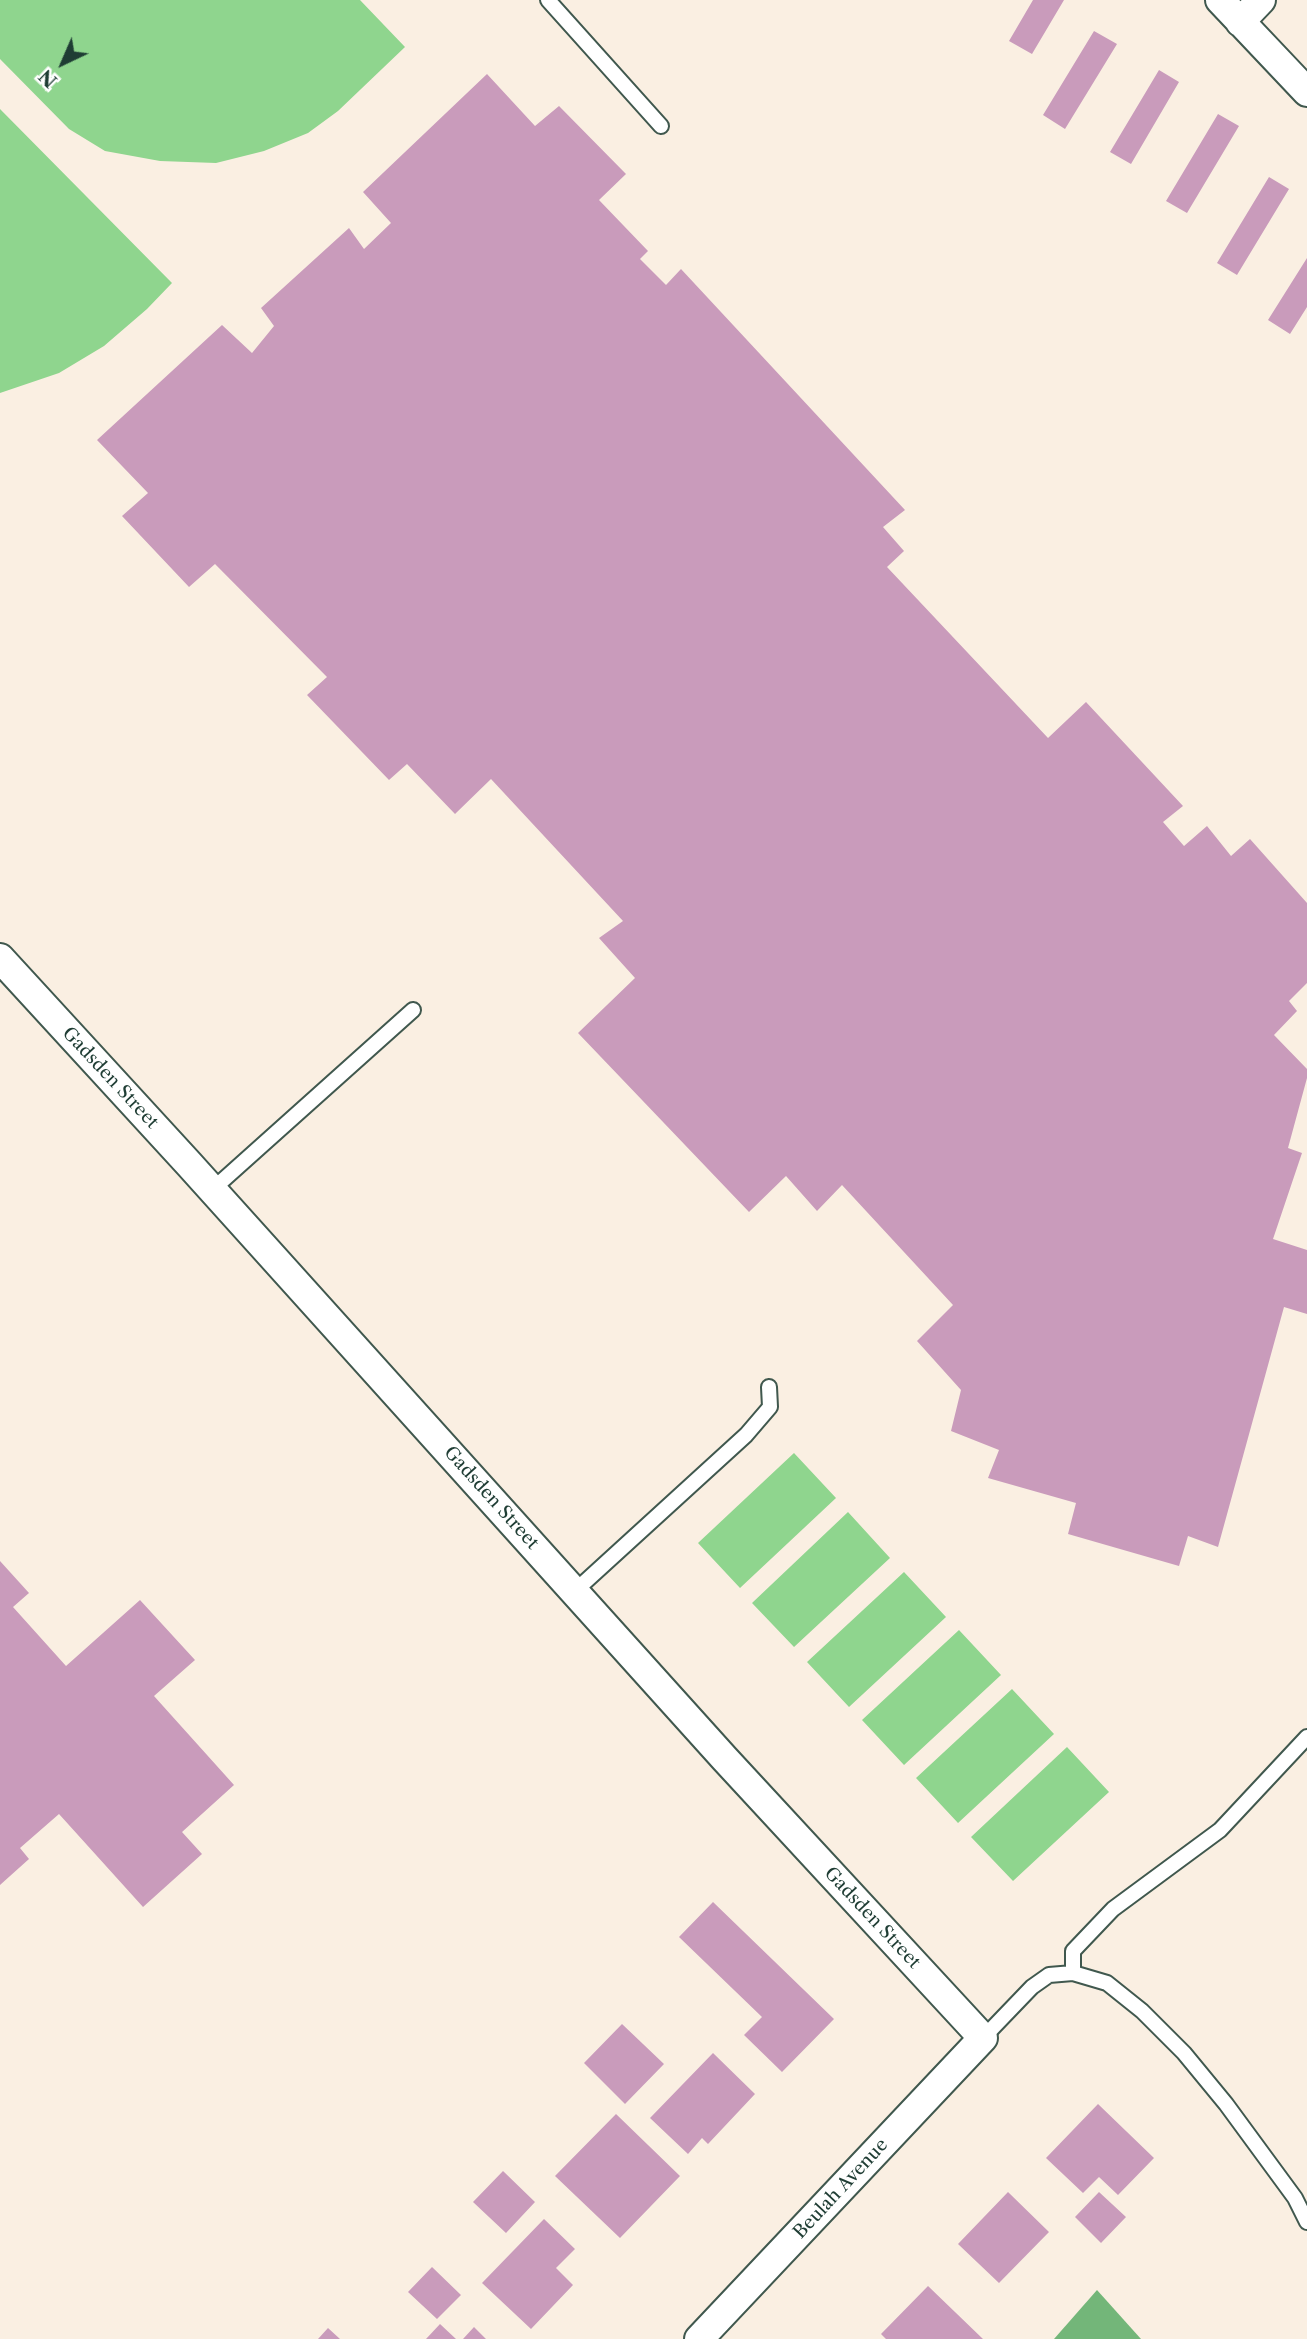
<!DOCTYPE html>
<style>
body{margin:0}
#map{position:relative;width:1307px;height:2339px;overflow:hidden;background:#faefe2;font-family:"Libre Caslon Text",serif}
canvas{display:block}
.north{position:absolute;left:28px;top:28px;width:70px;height:70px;-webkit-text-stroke:5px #fff;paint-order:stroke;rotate:224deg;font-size:19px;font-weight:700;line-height:28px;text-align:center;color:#1f3d34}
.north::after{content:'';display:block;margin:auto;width:24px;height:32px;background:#1f3d34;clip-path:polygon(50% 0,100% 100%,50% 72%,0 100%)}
</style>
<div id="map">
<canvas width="1307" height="2339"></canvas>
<div class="north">N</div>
</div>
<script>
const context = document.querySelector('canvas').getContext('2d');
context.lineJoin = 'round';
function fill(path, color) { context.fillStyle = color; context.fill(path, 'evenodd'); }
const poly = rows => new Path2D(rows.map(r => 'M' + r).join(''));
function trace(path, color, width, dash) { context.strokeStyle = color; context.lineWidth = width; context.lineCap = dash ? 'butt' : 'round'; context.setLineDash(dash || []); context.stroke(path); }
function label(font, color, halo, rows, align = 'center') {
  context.font = font + ' "Libre Caslon Text",serif'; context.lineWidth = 5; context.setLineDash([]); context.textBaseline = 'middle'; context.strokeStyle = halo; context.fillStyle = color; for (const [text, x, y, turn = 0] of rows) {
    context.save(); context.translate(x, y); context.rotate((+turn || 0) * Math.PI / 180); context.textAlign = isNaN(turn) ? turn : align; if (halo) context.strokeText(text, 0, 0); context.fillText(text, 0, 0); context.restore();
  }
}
fill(poly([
 [0,0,360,0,405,47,338,111,308,133,264,151,216,163,160,161,105,151,69,129,0,59],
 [0,109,172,283,147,309,104,346,59,373,0,393],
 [794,1453,836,1498,740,1588,698,1543],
 [848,1512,890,1558,794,1647,752,1603],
 [904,1572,946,1617,849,1707,807,1662],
 [959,1630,1001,1675,904,1765,862,1720],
 [1012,1689,1054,1734,958,1823,916,1778],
 [1067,1747,1109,1792,1013,1881,971,1837]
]), '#8fd58e');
fill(poly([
 [1097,2290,1141,2339,1054,2339]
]), '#73b679');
fill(poly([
 [1033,0,1064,0,1032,54,1009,41],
 [1094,31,1117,44,1065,129,1043,115],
 [1159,70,1179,82,1131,164,1110,152],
 [487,74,535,126,559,106,626,174,599,200,648,251,640,259,666,285,681,269,905,510,883,527,904,551,887,567,1048,738,1086,702,1183,806,1163,822,1184,846,1207,826,1231,856,1250,839,1307,903,1307,983,1289,1001,1297,1011,1274,1035,1307,1069,1307,1078,1288,1148,1302,1153,1273,1239,1307,1250,1307,1314,1284,1307,1218,1547,1188,1536,1179,1566,1068,1534,1076,1503,988,1478,999,1450,951,1431,961,1390,917,1341,953,1305,842,1185,817,1211,786,1176,749,1212,578,1033,635,978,599,938,623,921,491,779,455,814,407,764,389,780,307,695,327,677,215,564,189,587,122,516,148,493,97,440,222,325,252,353,274,326,261,308,349,228,364,249,391,223,363,192],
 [1218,114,1239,126,1187,213,1166,201],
 [1269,177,1289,189,1237,275,1217,263],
 [1307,258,1307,307,1290,334,1268,320],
 [0,1561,29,1593,13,1607,66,1666,140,1600,195,1660,154,1696,234,1785,182,1832,202,1854,143,1907,59,1814,20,1848,29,1859,0,1885],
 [713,1902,834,2019,782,2072,744,2035,762,2017,679,1937],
 [622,2024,664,2064,625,2104,584,2063],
 [713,2053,755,2094,708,2144,702,2138,688,2154,650,2118],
 [1098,2104,1154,2158,1118,2195,1099,2177,1083,2193,1046,2158],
 [616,2114,680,2176,620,2238,555,2176],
 [503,2171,535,2202,506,2233,473,2202],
 [1008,2192,1049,2232,999,2283,958,2244],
 [1099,2192,1126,2217,1101,2243,1075,2217],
 [544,2219,575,2249,556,2268,573,2285,531,2329,482,2283],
 [432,2267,461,2295,437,2319,408,2292],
 [928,2286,983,2339,886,2339,881,2334],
 [440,2324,456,2339,426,2339],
 [474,2327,486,2339,463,2339],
 [328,2328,340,2339,318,2339]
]), '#c99bbb');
const service = poly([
 [548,0,661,126],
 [212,1190,413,1010],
 [575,1591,746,1435,770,1407,769,1387],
 [1073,1973,1073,1951,1113,1909,1220,1830,1307,1737],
 [983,2038,1032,1987,1049,1975,1073,1973,1107,1983,1142,2011,1184,2053,1226,2104,1295,2198,1307,2222]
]);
const minor = poly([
 [1220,0,1307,92],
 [1240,22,1261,0],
 [0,958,189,1164,725,1759,983,2038,699,2339]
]);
trace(service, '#40584e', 18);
trace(minor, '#40584e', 32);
trace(service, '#fff', 14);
trace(minor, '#fff', 28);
label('18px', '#1f3d34', '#fff', [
 ["Gadsden Street",110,1078,47],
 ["Gadsden Street",491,1498,48],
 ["Gadsden Street",872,1918,47],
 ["Beulah Avenue",841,2189,-47]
]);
</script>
